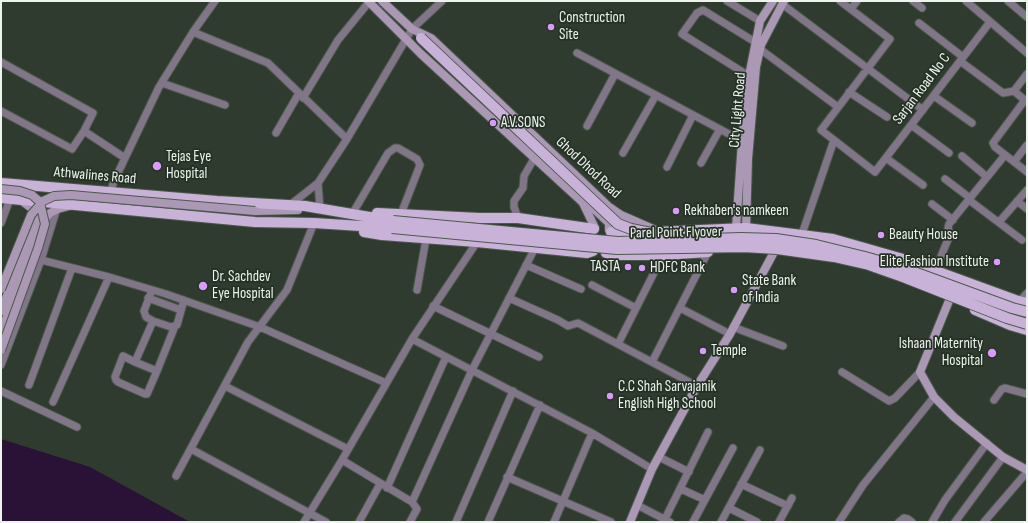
<!DOCTYPE html>
<style>
body{margin:0}
#map{position:relative;width:1028px;height:523px;overflow:hidden;background:#2f3b2f;font-family:"Sofia Sans Condensed",sans-serif}
canvas{display:block}
.frame{position:absolute;inset:0;border:2px solid #ecf4ed;pointer-events:none}
</style>
<div id="map">
<canvas width="1028" height="523"></canvas>
<div class="frame"></div>
</div>
<script>
const context = document.querySelector('canvas').getContext('2d');
context.lineJoin = 'round';
function fill(path, color) { context.fillStyle = color; context.fill(path, 'evenodd'); }
const poly = rows => new Path2D(rows.map(r => 'M' + r).join(''));
function trace(path, color, width, dash) { context.strokeStyle = color; context.lineWidth = width; context.lineCap = dash ? 'butt' : 'round'; context.setLineDash(dash || []); context.stroke(path); }
function label(font, color, halo, rows, align = 'center') {
  context.font = font + ' "Sofia Sans Condensed",sans-serif'; context.lineWidth = 3.5; context.setLineDash([]); context.textBaseline = 'middle'; context.strokeStyle = halo; context.fillStyle = color; for (const [text, x, y, turn = 0] of rows) {
    context.save(); context.translate(x, y); context.rotate((+turn || 0) * Math.PI / 180); context.textAlign = isNaN(turn) ? turn : align; if (halo) context.strokeText(text, 0, 0); context.fillText(text, 0, 0); context.restore();
  }
}
fill(poly([
 [1,439,90,467,190,522,1,522]
]), '#291235');
const street = poly([
 [727,1,760,21],
 [913,1,922,8],
 [966,1,1027,53],
 [1008,1,1027,17],
 [782,4,923,110],
 [851,9,857,1],
 [919,23,963,57],
 [193,32,268,63,347,139],
 [760,49,838,107],
 [577,53,742,141],
 [960,61,1003,93,1014,91],
 [1,62,93,113,84,131,125,158],
 [1027,74,1014,91,1027,102],
 [749,76,682,34,697,13,703,10,760,45],
 [162,83,225,105],
 [849,92,887,117],
 [934,96,972,123],
 [303,98,338,40,369,2],
 [1025,100,993,143,995,147,1027,172],
 [1,111,72,149,84,131],
 [911,125,949,153],
 [587,126,615,74],
 [276,133,299,93],
 [834,140,821,130,890,39,840,1],
 [623,153,656,95],
 [962,156,987,177],
 [886,158,923,185],
 [1014,162,1027,145],
 [701,163,720,129],
 [667,167,693,115],
 [945,179,970,198],
 [318,183,347,139,412,29,442,1],
 [969,200,1022,240],
 [1017,201,1027,209],
 [932,204,953,220],
 [290,205,318,183,320,209],
 [108,209,110,192,115,179,159,87,193,32,215,1],
 [354,211,388,153,395,148,398,148,417,159,420,165,401,214],
 [518,218,514,207,514,201,523,188,524,176,535,157],
 [999,222,1027,190],
 [1,223,10,199],
 [802,234,834,140,875,172,990,22],
 [41,260,109,277,166,294,260,327,386,383],
 [526,265,581,289],
 [935,271,949,237,950,233,948,228,949,224,1005,155],
 [592,285,636,308],
 [152,290,144,311,146,317,153,321,135,362,123,356,115,377,116,380,118,382,145,394,147,394,157,371],
 [417,290,426,239],
 [148,298,181,310],
 [509,298,558,320,568,326,578,323,697,386],
 [1017,304,1027,293],
 [433,306,539,357],
 [680,308,730,334],
 [153,321,171,327,177,325,184,300],
 [733,327,783,346],
 [412,339,592,433,652,469],
 [618,344,663,255],
 [135,362,157,371,175,326],
 [652,362,708,252],
 [1,365,41,260,58,205],
 [842,372,889,401,895,398,920,372],
 [29,385,72,268],
 [225,386,348,449],
 [1,391,77,427],
 [994,400,1002,389,1005,388,1027,394],
 [53,402,109,277],
 [191,449,326,522],
 [659,457,689,472],
 [342,460,412,502,417,509,410,522],
 [176,476,248,342,287,290,314,223],
 [507,477,611,522],
 [741,484,788,506],
 [387,488,446,357],
 [681,489,705,500],
 [412,502,472,370,535,248],
 [637,505,670,522],
 [729,508,757,522],
 [665,519,708,432],
 [304,522,342,460,412,339,477,242,477,238],
 [359,522,380,484],
 [456,522,513,391],
 [488,522,540,405],
 [554,522,592,433],
 [693,522,733,448],
 [721,522,760,450],
 [779,522,792,498],
 [839,522,863,485,934,397],
 [899,522,904,518,908,519,912,522],
 [932,522,945,500,987,443],
 [955,522,1003,457],
 [984,522,1027,472]
]);
const secondary = poly([
 [368,1,421,54,578,198,583,203,595,228],
 [382,1,412,29,431,38,608,206,621,215,660,232],
 [583,202,594,209,609,223,609,230],
 [255,211,298,210],
 [746,228,748,159,756,67,761,45,784,1],
 [737,233,736,228,742,141,749,76,760,21,773,1],
 [953,291,920,372,934,397,954,417,1003,457,1027,470],
 [1,311,36,220,34,210,22,201],
 [1,332,44,220,50,213,58,209,69,206],
 [630,522,652,469,697,386,730,334,774,252]
]);
const primary = poly([
 [1,183,217,201,305,206,393,221],
 [1,198,255,222,314,223,392,228],
 [377,213,479,218,518,218,594,229],
 [364,232,382,235,477,242,587,253,593,251],
 [611,232,637,232],
 [655,232,746,228,833,239,903,259,1018,301,1027,303],
 [606,253,613,255,663,255,708,252],
 [975,310,1010,325,1027,330]
]);
trace(street, '#4d594d', 9);
trace(secondary, '#4d594d', 10);
trace(primary, '#4d594d', 12);
trace(street, '#817588', 7);
trace(secondary, '#aa98b5', 8);
trace(primary, '#c9b2d8', 10);
const secondaryBridge = poly([
 [1,189,20,191,32,195,39,201,41,207,45,224,38,248,1,350],
 [1,289,31,215,43,201,54,196,71,195,255,211]
]);
const primaryBridge = poly([
 [421,38,618,224,631,229,666,236],
 [393,221,618,242,741,238,776,239,816,245,865,257,900,267,1012,308,1027,312],
 [392,228,617,249,744,247,777,249,834,257,869,265,903,277,1007,318,1027,324]
]);
trace(secondaryBridge, '#4d594d', 10, []);
trace(primaryBridge, '#4d594d', 12, []);
trace(secondaryBridge, '#aa98b5', 8);
trace(primaryBridge, '#c9b2d8', 10);
for (const [x, y, r, color] of [
 [551,27,4,"#d79bf9"],
 [493,123,4,"#d79bf9"],
 [157,166,5,"#d79bf9"],
 [676,211,4,"#d79bf9"],
 [881,235,4,"#d79bf9"],
 [997,262,4,"#d79bf9"],
 [628,267,4,"#d79bf9"],
 [642,268,4,"#d79bf9"],
 [203,286,5,"#d79bf9"],
 [734,290,4,"#d79bf9"],
 [703,351,4,"#d79bf9"],
 [992,353,5,"#d79bf9"],
 [610,396,4,"#d79bf9"]
]) { const dot = new Path2D(); dot.arc(x, y, r, 0, 2 * Math.PI); context.fillStyle = color; context.fill(dot); trace(dot, '#253125', 1.5); }
label('15px', '#ecf4ed', '#253125', [
 ["Construction",559,18],
 ["Site",559,35],
 ["A.V.SONS",501,123],
 ["Tejas Eye",166,157],
 ["Hospital",166,174],
 ["Rekhaben's namkeen",684,211],
 ["Beauty House",889,235],
 ["Elite Fashion Institute",989,262,"right"],
 ["TASTA",620,267,"right"],
 ["HDFC Bank",650,268],
 ["Dr. Sachdev",212,277],
 ["Eye Hospital",212,294],
 ["State Bank",742,281],
 ["of India",742,298],
 ["Ishaan Maternity",983,344,"right"],
 ["Hospital",983,361,"right"],
 ["Temple",711,351],
 ["C.C Shah Sarvajanik",618,387],
 ["English High School",618,404]
], 'left');
label('15px', '#ecf4ed', '#253125', [
 ["Sarjan Road No C",922,89,-53],
 ["City Light Road",738,110,-85],
 ["Ghod Dhod Road",588,168,43],
 ["Athwalines Road",95,176,5],
 ["Parel Point Flyover",676,233,-1]
]);
</script>
